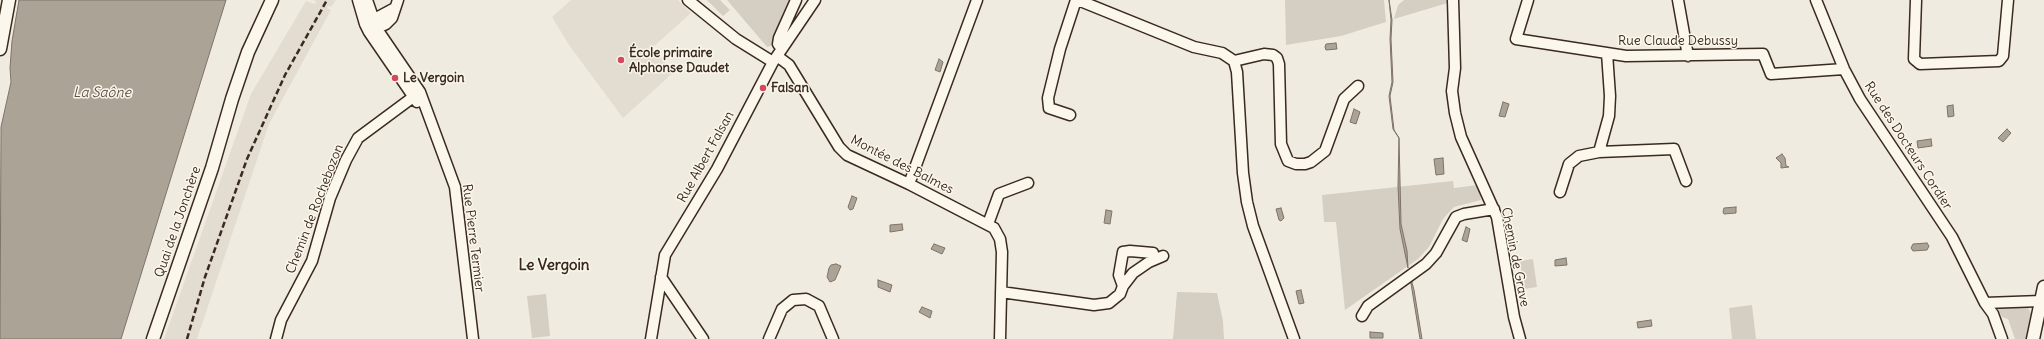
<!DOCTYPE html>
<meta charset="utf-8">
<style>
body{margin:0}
canvas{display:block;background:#f0ebe0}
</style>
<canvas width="2044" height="339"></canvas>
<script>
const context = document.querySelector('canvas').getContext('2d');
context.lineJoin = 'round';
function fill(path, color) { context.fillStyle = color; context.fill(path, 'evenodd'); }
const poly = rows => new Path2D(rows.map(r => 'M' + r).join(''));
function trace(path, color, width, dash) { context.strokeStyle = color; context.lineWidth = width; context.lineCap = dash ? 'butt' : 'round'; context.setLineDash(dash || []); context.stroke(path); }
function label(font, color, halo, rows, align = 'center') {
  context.font = font + ' Delius,sans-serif'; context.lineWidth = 3; context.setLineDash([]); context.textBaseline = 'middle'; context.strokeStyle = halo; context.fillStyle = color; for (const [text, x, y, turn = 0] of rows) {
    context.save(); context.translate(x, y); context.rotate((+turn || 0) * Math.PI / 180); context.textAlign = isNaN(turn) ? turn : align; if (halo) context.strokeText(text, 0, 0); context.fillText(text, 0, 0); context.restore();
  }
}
fill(poly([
 [312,0,336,0,331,7,328,6,327,8,331,10,269,124,197,339,164,339,251,94,306,1,315,4,316,1],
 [571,0,678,0,691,13,652,48,674,72,623,118,569,45,552,17]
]), '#e2dcd1');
fill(poly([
 [707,0,720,0,730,10,723,16],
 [727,0,794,0,773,45,767,47],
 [1285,0,1384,0,1386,22,1341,36,1286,45],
 [1404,0,1451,0,1451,2,1394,19,1398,5],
 [1453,181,1454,188,1478,185,1481,200,1454,207,1443,219,1429,247,1418,259,1345,310,1336,222,1324,222,1322,195],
 [1533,259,1537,287,1524,289,1520,261],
 [1177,292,1217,293,1223,321,1224,339,1173,339],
 [546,294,550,336,532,338,527,296],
 [1752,305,1756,339,1732,339,1729,308],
 [2027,306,2032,315,2026,339,2015,339,2008,319,2002,317,1997,308,2001,307]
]), '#d5cec3');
const water = poly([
 [19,0,226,0,121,339,0,339,1,127,11,82,10,68,12,41,19,0],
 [1389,0,1392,20,1391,39,1393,82,1390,96,1394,130,1399,138,1401,224,1407,251,1408,268,1400,229,1398,186,1399,138,1393,129,1389,96,1392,82,1390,39,1391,20,1389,0],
 [1336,43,1337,49,1326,50,1325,47,1326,44,1336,43],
 [939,59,943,62,940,72,935,70,939,59],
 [1503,102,1509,104,1505,117,1499,116,1503,102],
 [1953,105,1954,116,1948,117,1947,106,1953,105],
 [1354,109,1360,112,1356,124,1350,122,1354,109],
 [2007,129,2011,133,2003,142,1998,138,2007,129],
 [1931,139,1932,146,1918,148,1917,141,1931,139],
 [1782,154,1785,158,1786,166,1789,167,1781,168,1781,163,1776,158,1782,154],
 [1443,158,1444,174,1436,175,1434,159,1443,158],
 [852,196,857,198,853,209,850,210,848,207,852,196],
 [1736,207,1736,213,1724,214,1723,212,1724,208,1736,207],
 [1281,208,1284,218,1281,221,1279,220,1276,209,1281,208],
 [1106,210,1112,211,1110,224,1104,223,1106,210],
 [902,224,903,230,890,232,890,225,902,224],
 [1466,227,1470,229,1467,242,1462,240,1466,227],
 [1927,243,1929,246,1927,250,1913,251,1911,248,1913,244,1927,243],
 [934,244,945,248,942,254,931,249,934,244],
 [1566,258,1567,265,1555,266,1555,260,1566,258],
 [836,264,841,266,835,280,830,282,827,277,829,268,831,265,836,264],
 [1409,271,1414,290,1422,339,1420,339,1409,271],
 [878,280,892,285,890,292,878,287,878,280],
 [1301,290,1304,303,1299,304,1296,291,1301,290],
 [922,307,932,311,930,318,919,312,922,307],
 [1651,320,1652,326,1638,328,1637,322,1651,320],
 [1370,332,1383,333,1383,338,1370,338,1370,332]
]);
fill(water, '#aca397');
trace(water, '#7f7367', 1);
const minor = poly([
 [358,0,365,24,369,32,417,102],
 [367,0,377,29,420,92,455,187,473,339],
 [688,0,736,39,773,62],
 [1078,0,1194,47,1222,53,1234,61,1237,72,1243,173,1247,202,1253,226,1294,339],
 [1453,0,1455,68,1452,91,1455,113,1461,137,1497,217,1514,317,1520,339],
 [1528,0,1516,39,1626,56,1763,54,1771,74,1844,69],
 [1678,0,1688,56],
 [1816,0,1844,69,1860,99,1952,237,1985,303,1993,314,2002,339],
 [1916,0,1914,59,1920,64,1999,61,2003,56,2008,0],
 [367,23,395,8],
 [371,31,386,24,392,18,398,0],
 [782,49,778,44,779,38,796,0],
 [1607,53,1610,96,1609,116,1599,152,1674,149,1686,181],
 [777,56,789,65,839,147,847,155,909,184,994,228,1000,239,1002,252,1000,339],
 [1234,61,1264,54,1273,55,1277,58,1279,64,1281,144,1288,161,1296,164,1305,164,1311,162,1325,151,1344,99,1358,86],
 [1070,115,1049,108,1048,98,1060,49,1076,0],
 [909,184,977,0],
 [1560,192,1569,164,1579,156,1599,152],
 [988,224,999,194,1028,183],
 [661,277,703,339],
 [1123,286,1119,275,1123,252,1130,251,1153,253,1155,259],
 [1001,292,1094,305,1109,303,1120,294,1123,286,1133,273,1149,262,1163,256],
 [1985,303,2041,301,2044,298],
 [1362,316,1368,306,1426,264,1436,253,1456,217,1464,214,1494,209],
 [276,339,281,320,312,261,330,198,346,160,358,138,420,92],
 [651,339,665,255,717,169,773,62,815,0],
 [769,339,782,309,793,300,806,299,819,306,833,339]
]);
const major = poly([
 [0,49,9,0],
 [153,339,212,168,232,99,248,52,272,0],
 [2033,339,2044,287]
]);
trace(minor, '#3b2a1e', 13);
trace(major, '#3b2a1e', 15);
trace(minor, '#fbf7ec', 10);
trace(major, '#fbf7ec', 12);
trace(poly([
 [187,339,205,277,247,159,285,75,327,0]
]), '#3b2a1e', 2.5, [6, 3]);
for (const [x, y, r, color] of [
 [621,60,4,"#d1495b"],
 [395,78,4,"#d1495b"],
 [763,88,4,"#d1495b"]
]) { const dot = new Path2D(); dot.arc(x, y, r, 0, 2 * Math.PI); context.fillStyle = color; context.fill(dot); trace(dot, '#fbf7ec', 1.5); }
label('13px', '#3b2a1e', '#fbf7ec', [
 ["Rue Claude Debussy",1678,41],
 ["Rue des Docteurs Cordier",1908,146,57],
 ["Rue Albert Falsan",706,157,-61],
 ["Montée des Balmes",902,165,27],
 ["Chemin de Rochebozon",315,209,-69],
 ["Quai de la Jonchère",178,222,-71],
 ["Rue Pierre Termier",473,238,83],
 ["Chemin de Grave",1515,257,79]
]);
label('bold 13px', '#3b2a1e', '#fbf7ec', [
 ["École primaire",629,53],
 ["Alphonse Daudet",629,68],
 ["Le Vergoin",403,78],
 ["Falsan",771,88]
], 'left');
label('italic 14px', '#635448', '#fbf7ec', [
 ["La Saône",102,93]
]);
label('bold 15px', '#3b2a1e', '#fbf7ec', [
 ["Le Vergoin",554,266]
]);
</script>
